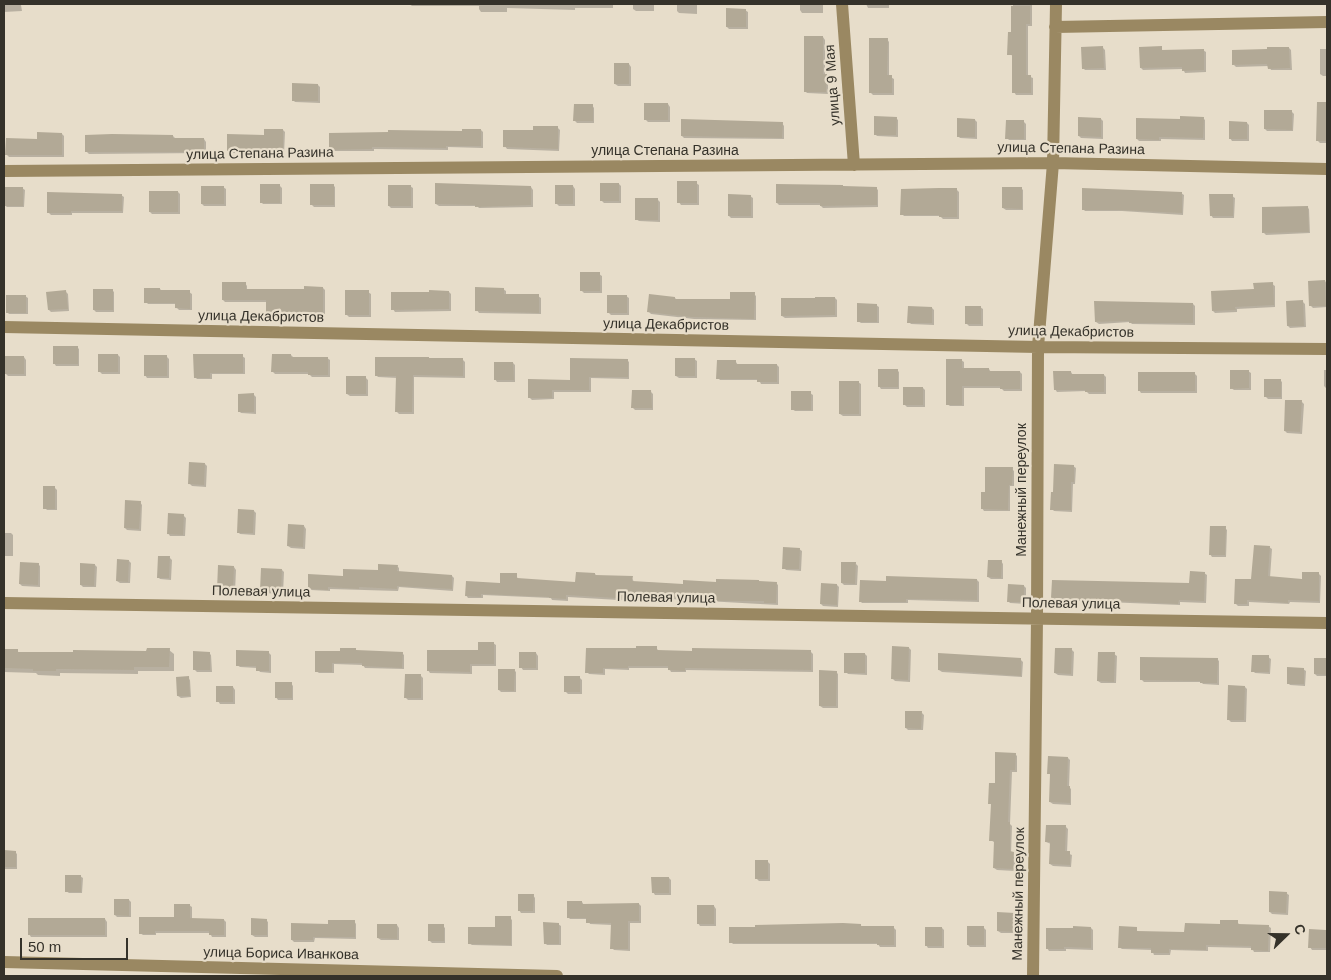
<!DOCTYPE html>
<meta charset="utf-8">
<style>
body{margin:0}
#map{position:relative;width:1331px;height:980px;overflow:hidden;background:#e7ddca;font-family:Helvetica,sans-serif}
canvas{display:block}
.frame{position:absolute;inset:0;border:5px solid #35322a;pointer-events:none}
.north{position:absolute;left:1261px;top:910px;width:50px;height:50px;-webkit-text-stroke:4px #e7ddca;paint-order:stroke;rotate:68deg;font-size:14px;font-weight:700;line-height:20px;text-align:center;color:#35322a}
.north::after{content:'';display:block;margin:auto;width:18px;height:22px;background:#35322a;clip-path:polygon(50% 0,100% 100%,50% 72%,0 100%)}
.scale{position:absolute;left:20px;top:938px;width:108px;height:22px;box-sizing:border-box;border:2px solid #35322a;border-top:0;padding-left:6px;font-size:15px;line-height:18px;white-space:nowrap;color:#35322a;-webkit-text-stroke:4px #e7ddca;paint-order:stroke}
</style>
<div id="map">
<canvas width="1331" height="980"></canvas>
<div class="frame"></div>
<div class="north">С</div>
<div class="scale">50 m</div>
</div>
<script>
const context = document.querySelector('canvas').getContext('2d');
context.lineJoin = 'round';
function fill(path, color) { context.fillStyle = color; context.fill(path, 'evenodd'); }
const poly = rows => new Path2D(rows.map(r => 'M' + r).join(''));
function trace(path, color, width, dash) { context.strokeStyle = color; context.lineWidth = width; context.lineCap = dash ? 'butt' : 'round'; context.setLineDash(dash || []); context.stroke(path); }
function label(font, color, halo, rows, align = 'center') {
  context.font = font + ' Helvetica,sans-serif'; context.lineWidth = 4.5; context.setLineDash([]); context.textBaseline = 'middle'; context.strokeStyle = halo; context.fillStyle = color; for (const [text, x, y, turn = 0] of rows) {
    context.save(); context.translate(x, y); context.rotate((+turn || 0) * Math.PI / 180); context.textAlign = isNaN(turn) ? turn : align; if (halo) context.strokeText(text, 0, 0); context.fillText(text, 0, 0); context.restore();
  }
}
fill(poly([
 [4,4,73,4,21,5,22,11,4,12],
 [409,4,613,4,613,8,575,8,575,10,507,8,507,12,481,12,479,9,479,6,412,6],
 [633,4,654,4,654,11,636,11,633,9],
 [677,4,697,4,697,14,679,13,677,11],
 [800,4,823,4,823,13,802,13,800,10],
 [866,4,889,4,889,8,868,8],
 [984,4,1032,4,1032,26,1028,26,1028,76,1033,78,1033,95,1016,95,1014,92,1014,56,1008,54,1012,33,1013,5],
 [745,10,748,12,748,29,729,29,727,27],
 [823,37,825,40,825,75,828,77,828,94,807,93,805,91],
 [887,39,889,42,889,76,894,79,894,95,873,95,871,93],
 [1103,48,1105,50,1106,70,1085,70,1083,68],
 [1161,48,1163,51,1203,50,1206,52,1206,72,1185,73,1183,69,1143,70,1141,68],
 [1289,48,1291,50,1292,70,1271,70,1269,66,1236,67,1234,65],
 [1320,49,1327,49,1327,76,1323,76,1320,74],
 [629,64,631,67,631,86,618,86,615,84],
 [318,85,320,87,320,103,295,102,293,100],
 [668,104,670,107,670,122,648,122,645,119],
 [592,105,594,108,594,123,577,123,575,121],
 [1292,112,1294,114,1293,131,1267,131,1265,129],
 [896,118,898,120,898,137,877,136,875,134],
 [1203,118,1205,120,1205,140,1161,139,1161,141,1139,141,1137,139,1181,120],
 [1101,119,1103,121,1103,139,1081,138,1079,136],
 [975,120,977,122,977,139,960,138,958,136],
 [1024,122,1026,124,1026,140,1009,140,1007,138],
 [782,123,784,126,784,139,684,138,682,136],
 [1247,123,1249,125,1249,141,1232,141,1230,138],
 [1318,124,1327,124,1327,143,1320,143,1317,140],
 [557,127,560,130,559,151,507,149,505,146,534,131],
 [283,130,285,132,284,154,231,153,229,151],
 [481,130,483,132,483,148,448,147,448,150,374,149,374,151,333,151,331,149],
 [62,134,64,136,64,157,9,157,7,155,38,140],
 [173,136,176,139,204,139,206,142,206,153,89,154,86,151],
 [696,183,699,185,699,205,681,205,679,202],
 [619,184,621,186,621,203,604,203,601,200],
 [333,185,335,187,335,207,314,207,312,205],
 [280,186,282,188,282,204,263,204,261,202],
 [410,186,413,188,413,208,391,208,389,206],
 [573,186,575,189,575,206,559,206,556,203],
 [223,187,226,189,226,206,204,206,202,204],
 [531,187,533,190,533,207,479,208,477,206,439,206,436,204],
 [22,188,25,190,24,207,7,207,4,205],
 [845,188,876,188,878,190,878,207,823,208,820,205,779,205,777,203],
 [1021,188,1023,190,1023,210,1006,210,1003,208],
 [957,190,959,192,959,219,943,219,940,216,904,216,902,214],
 [178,192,180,194,180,214,152,214,150,212],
 [1181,193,1184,195,1183,215,1122,211,1085,211,1083,209],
 [121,195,124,197,123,213,72,213,72,215,51,215,49,213],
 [750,196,753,198,753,218,731,218,729,216],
 [1232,196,1235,198,1234,218,1213,218,1211,215],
 [658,200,660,202,660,222,639,221,636,219],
 [1307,207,1309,209,1310,233,1266,235,1264,233],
 [599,274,602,276,602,293,584,293,581,290],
 [1325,281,1327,284,1327,307,1313,308,1311,306],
 [245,283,247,286,247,290,305,290,323,288,325,290,325,314,270,314,267,312,267,302,225,302,223,300],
 [1272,284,1275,286,1275,307,1237,309,1237,312,1215,313,1213,311,1255,290],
 [160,289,162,291,189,292,192,294,192,310,179,310,177,308,177,304,148,304,146,302],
 [503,289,506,291,506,296,538,296,541,298,541,314,479,313,477,310],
 [112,290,114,292,114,312,96,312,94,310],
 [66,292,68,294,69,311,51,312,49,310],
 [368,292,371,294,371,317,349,317,346,314],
 [449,292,451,294,451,311,395,312,393,309],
 [754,294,756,296,756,320,694,319,651,314,649,312,675,298,677,300,732,301],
 [25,296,28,298,28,314,9,314,7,312],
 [626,296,629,298,629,315,611,315,608,312],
 [835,298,837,300,837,317,785,318,782,316],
 [1302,301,1305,304,1306,327,1290,328,1288,326],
 [1193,304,1195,306,1195,325,1132,324,1130,322,1099,324,1096,322],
 [876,305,879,307,879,323,861,323,858,321],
 [980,307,983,309,983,326,969,326,967,324],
 [932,308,934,310,934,325,911,324,909,322],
 [77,347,79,349,79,366,56,366,54,363],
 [118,355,120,357,120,374,102,374,100,372],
 [291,355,293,357,327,358,330,360,330,377,312,377,309,374,275,374,273,372],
 [242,356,245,358,245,374,212,374,212,379,197,379,195,377],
 [24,357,26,360,26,376,8,376,6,374],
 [167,357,169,359,169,378,147,378,145,375],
 [430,359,463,360,465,362,465,378,414,377,414,414,399,414,397,412,397,378,378,377,376,375],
 [694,359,697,361,697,378,679,378,676,376],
 [627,360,629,362,629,379,591,378,591,392,554,392,554,399,532,400,529,397],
 [961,360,964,362,964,369,989,369,991,372,1020,372,1022,374,1022,391,1004,391,1001,388,964,388,964,406,950,406,947,404],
 [736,362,738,365,777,365,779,367,779,384,761,384,759,380,720,380,718,378],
 [513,363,515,365,515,382,497,382,495,379],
 [897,370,899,372,899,389,881,389,879,386],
 [1324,370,1327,370,1327,389,1324,386],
 [1248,371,1251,373,1251,390,1234,390,1231,388],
 [1071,372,1073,375,1104,375,1106,377,1106,394,1089,394,1086,391,1057,392,1055,389],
 [1195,374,1197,376,1197,393,1141,393,1139,390],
 [365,377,368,380,368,396,350,396,347,394],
 [1280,380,1282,382,1282,399,1268,399,1266,397],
 [858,382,861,384,861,416,843,416,840,414],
 [923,388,925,390,925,407,907,407,904,404],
 [651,392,653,394,653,410,635,410,633,408],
 [810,393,813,395,813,411,795,411,792,409],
 [254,395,256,397,256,414,241,413,239,411],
 [1301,401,1304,404,1302,434,1287,433,1285,431],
 [205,464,207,466,206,487,192,486,190,484],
 [1073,466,1076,468,1075,484,1073,484,1072,512,1054,511,1052,509],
 [1012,469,1014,471,1014,486,1010,486,1010,511,984,511,982,508],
 [55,488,57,490,57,510,47,510,45,508],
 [140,502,142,505,141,531,127,530,125,528],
 [254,511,256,513,255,535,240,534,238,532],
 [183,515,186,518,185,536,170,536,168,533],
 [304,526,306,529,305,549,291,548,288,546],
 [1225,528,1227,530,1226,557,1212,557,1210,554],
 [4,533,11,533,13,535,13,556,4,556],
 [1269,547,1272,549,1270,578,1303,580,1319,574,1321,576,1320,603,1290,602,1289,604,1249,602,1249,606,1238,606,1235,603,1252,581],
 [799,549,802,551,801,571,786,570,784,568],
 [169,557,172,560,171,580,160,579,158,577],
 [129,561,131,563,130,583,120,583,117,581],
 [1001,561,1003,564,1003,579,991,579,988,577],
 [38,564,40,566,40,587,22,586,20,584],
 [856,564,858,566,857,585,844,585,842,583],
 [95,565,97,567,96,587,83,587,81,585],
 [397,566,399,568,399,573,452,576,454,578,453,591,399,587,398,591,330,589,330,591,311,590,309,588,344,577,379,572],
 [234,567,236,570,235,592,221,592,218,589],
 [282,570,284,572,283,594,264,593,262,590],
 [1204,573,1207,575,1206,603,1180,602,1180,605,1055,600,1053,598,1190,584],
 [595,574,597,576,632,578,634,582,684,585,776,583,778,585,778,605,670,599,670,602,635,601,568,597,568,601,552,600,551,598,483,595,483,598,468,598,466,595,501,584,516,575,518,579,577,583],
 [977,580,979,582,979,602,908,600,908,603,862,603,860,601],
 [837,585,839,587,838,607,823,606,821,604],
 [1024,586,1026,588,1026,604,1010,603,1008,601],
 [493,643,496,645,496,666,472,666,472,674,430,673,428,670,479,651],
 [656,647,659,652,811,652,813,654,813,672,686,670,686,672,671,672,669,668,629,668,629,670,605,669,605,675,589,674,587,672],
 [909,648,911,650,910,682,895,681,893,679],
 [1071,649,1074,652,1073,676,1058,675,1055,673],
 [4,650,17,651,20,653,148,652,169,650,174,654,174,671,138,671,138,674,60,673,60,676,38,675,36,673,4,672],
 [317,652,402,653,404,655,404,669,365,668,363,665,334,664,334,673,319,673,316,671],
 [209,653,211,655,212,672,197,672,194,669],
 [269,653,271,655,271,673,260,672,257,668,240,667,237,665],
 [536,653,538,656,538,670,523,670,521,667],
 [865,654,867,656,867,675,848,674,846,672],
 [1114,654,1117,656,1116,683,1101,683,1098,681],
 [1268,657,1271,659,1270,674,1255,673,1253,671],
 [1020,659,1023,662,1022,677,942,672,939,670],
 [1217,659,1219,661,1219,685,1203,684,1201,682,1144,682,1141,679],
 [1316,659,1327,659,1327,676,1317,676,1315,674],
 [1303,669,1306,671,1305,686,1290,685,1288,683],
 [514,670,516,672,516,692,501,692,499,690],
 [836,672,838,674,838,708,823,708,820,706],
 [421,676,423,678,423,700,408,700,406,698],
 [188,678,190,680,191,697,181,698,178,696],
 [580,678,582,680,582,694,568,694,565,691],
 [291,683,293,686,293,700,278,700,276,697],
 [233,687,235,690,235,704,220,704,218,701],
 [1245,687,1247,689,1246,722,1231,722,1228,719],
 [921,712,924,715,923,730,908,730,906,728],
 [1015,754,1017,756,1017,772,1012,772,1010,824,1012,826,1011,853,1016,855,1015,871,997,870,994,868,995,843,991,840,992,806,990,803,996,784],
 [1068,758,1070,760,1069,787,1071,789,1071,805,1053,804,1050,802,1051,776,1049,773],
 [1065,826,1068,829,1067,853,1072,855,1071,867,1053,866,1050,864,1051,844,1046,842],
 [4,852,15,852,17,854,17,869,4,869],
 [768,862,770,864,770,881,759,881,756,878],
 [80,876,83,878,82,893,69,893,66,891],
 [669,878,671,880,671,895,655,895,653,892],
 [1286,893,1289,895,1288,915,1272,914,1270,912],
 [533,895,535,898,535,913,521,913,519,910],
 [129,900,131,902,131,917,117,917,115,915],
 [582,902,584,905,639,904,641,906,641,923,630,923,630,951,614,950,612,948,612,925,590,924,588,919,570,919,568,917],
 [189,905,192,907,192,920,224,920,226,922,226,937,212,937,210,933,156,933,156,935,143,935,140,933,176,918],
 [714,906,716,909,716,926,700,926,698,923],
 [1014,914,1016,916,1017,933,1001,933,998,931],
 [510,918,512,920,512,946,472,945,469,943,496,928],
 [105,919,107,922,107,937,31,937,29,934],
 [266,920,268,922,268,937,255,937,252,935],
 [354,921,356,924,356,939,315,938,314,942,294,942,292,940,329,925],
 [1237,922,1240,925,1268,926,1271,928,1270,952,1254,952,1252,948,1208,947,1208,951,1171,950,1170,955,1154,955,1152,950,1122,949,1119,947,1136,928,1138,933,1186,934],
 [558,924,561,926,561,945,547,945,545,943],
 [397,925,399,928,399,940,381,940,378,938],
 [860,925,863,927,894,928,896,930,896,947,880,947,878,944,733,944,731,942],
 [443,926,445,928,445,943,432,943,429,940],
 [942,928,944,930,944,948,928,948,926,945],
 [984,928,986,930,986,947,970,947,968,945],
 [1091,928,1093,930,1093,950,1066,949,1066,951,1049,951,1047,948],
 [1326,931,1327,950,1312,950,1310,947]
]), '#0003');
fill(poly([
 [1011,6,1030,6,1030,24,1026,24,1026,75,1031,75,1031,93,1012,93,1012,55,1007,55,1008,32,1011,32],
 [726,8,746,9,746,27,726,27],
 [804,36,823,36,823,74,827,74,826,92,804,92],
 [869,38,888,38,887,75,892,75,892,93,869,93],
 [1103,46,1104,68,1082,69,1081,47],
 [1162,46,1162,50,1204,49,1204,70,1182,71,1182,67,1140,68,1139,47],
 [1267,47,1289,47,1290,68,1268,69,1267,64,1232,65,1232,50,1267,49],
 [614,63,629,63,629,84,614,84],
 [292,83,318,84,318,101,292,101],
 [1317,102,1327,102,1327,141,1316,141],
 [644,103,668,103,668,120,644,120],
 [574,104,593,104,593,121,573,121],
 [1264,110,1292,110,1292,130,1264,129],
 [874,116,897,117,896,135,874,135],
 [1180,116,1204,117,1203,138,1159,137,1159,140,1136,139,1136,118,1180,119],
 [1078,117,1101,118,1101,137,1078,136],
 [957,118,975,119,975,137,957,137],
 [681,119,783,122,782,138,681,136],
 [1006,120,1024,120,1024,139,1005,139],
 [1229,121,1247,122,1247,139,1229,139],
 [533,126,558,126,558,149,503,147,503,130,533,130],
 [264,129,283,129,283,152,227,151,227,134,264,135],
 [462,129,481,129,481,146,446,146,446,148,372,147,372,149,329,150,329,133,388,132,388,130,462,131],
 [37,132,62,133,62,155,5,155,6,138,37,139],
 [112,134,173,135,173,138,204,138,204,152,85,152,85,135],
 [677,181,697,181,697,203,677,203],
 [435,183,531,186,531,205,475,207,475,205,435,204],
 [600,183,619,183,619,201,600,201],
 [260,184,280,184,280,203,260,203],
 [310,184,334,184,334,205,310,205],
 [776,184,843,185,843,186,877,187,877,205,820,206,820,203,776,203],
 [388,185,411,185,411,206,388,206],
 [555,185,573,185,573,204,555,204],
 [201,186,224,186,224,204,201,204],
 [4,187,23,187,23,206,4,206],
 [1002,187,1022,187,1022,209,1002,208],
 [939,188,957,188,957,217,939,217,939,215,900,215,901,189],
 [1082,188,1182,192,1182,213,1118,210,1082,210],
 [149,191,178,191,178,212,149,212],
 [47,192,122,194,122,211,71,211,71,213,47,213],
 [728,194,751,195,751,216,728,216],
 [1209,194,1233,194,1233,216,1210,216],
 [635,198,658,198,658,220,635,220],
 [1308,206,1309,232,1262,233,1262,207],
 [580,272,600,272,600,291,580,291],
 [1325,280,1326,306,1309,306,1308,281],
 [222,282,246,282,246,289,304,289,304,286,323,287,323,312,266,312,266,300,222,300],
 [1273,282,1274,305,1235,307,1236,310,1212,311,1211,291,1254,289,1253,283],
 [475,287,504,288,504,294,539,294,539,313,475,311],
 [144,288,160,288,160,290,190,290,190,309,175,308,175,303,144,303],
 [93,289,113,289,113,310,93,310],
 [66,290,68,309,48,310,46,292],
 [345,290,369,290,369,315,345,315],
 [429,290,449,291,449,309,391,310,391,292,429,292],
 [730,292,755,292,754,319,691,317,647,312,649,294,675,297,675,299,730,299],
 [6,295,26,295,26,313,6,313],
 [607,295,627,295,627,313,607,313],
 [815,297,835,297,835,315,781,316,781,298,815,298],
 [1303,300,1304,326,1287,326,1286,301],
 [1094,301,1193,303,1193,323,1129,323,1129,321,1095,322],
 [857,303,877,304,877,322,857,322],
 [908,306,932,307,932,323,907,323],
 [965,306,981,306,981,324,965,324],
 [53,346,78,346,78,364,53,364],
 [98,354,118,354,118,372,98,372],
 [193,354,243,354,243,373,210,373,210,378,194,378],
 [272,354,291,354,291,357,328,357,328,375,308,375,308,372,271,372],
 [144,355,167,355,167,376,144,376],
 [4,356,24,356,24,374,4,374],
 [375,357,429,357,429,358,463,358,463,376,413,375,412,412,395,412,396,376,375,376],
 [570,358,628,359,628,377,589,377,589,390,552,390,552,398,528,398,528,379,570,380],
 [675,358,695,358,695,376,675,376],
 [946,359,962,359,962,368,989,368,989,371,1020,371,1020,389,1000,389,1000,386,962,386,962,405,946,405],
 [717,360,736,360,736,364,777,364,777,382,757,382,757,379,716,379],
 [494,362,513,362,514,380,494,380],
 [878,369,898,369,898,387,878,387],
 [1230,370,1249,370,1249,388,1230,389],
 [1053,371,1071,371,1071,374,1104,374,1104,392,1085,392,1085,390,1054,390],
 [1138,372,1195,372,1195,391,1138,391],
 [346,376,366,376,366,394,346,394],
 [1264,379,1281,379,1281,397,1264,397],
 [839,381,859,381,859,414,839,414],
 [903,387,923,387,923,405,903,405],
 [632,390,651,390,652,408,631,408],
 [791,391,811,391,811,410,791,410],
 [254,393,254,412,238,412,238,394],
 [1285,400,1302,400,1300,432,1284,431],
 [189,462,205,463,204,485,188,484],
 [1054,464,1074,465,1074,482,1071,482,1071,510,1050,510,1051,492,1053,492],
 [985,467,1013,467,1012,485,1009,485,1008,510,981,509,981,492,985,492],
 [43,486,55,486,55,509,43,509],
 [125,500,141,501,139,529,124,528],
 [238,509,254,510,253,533,237,533],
 [168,513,184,514,183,535,167,534],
 [288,524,304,525,303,547,287,546],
 [1210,526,1226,526,1225,555,1209,555],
 [1254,545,1270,546,1268,576,1302,579,1302,572,1319,572,1319,601,1288,600,1288,603,1247,600,1247,604,1234,604,1235,579,1251,579],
 [783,547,800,548,799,569,782,569],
 [158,556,170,556,169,578,157,578],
 [117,559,129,560,128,582,116,581],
 [988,560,1002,560,1001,578,987,577],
 [20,562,39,563,38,585,19,584],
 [841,562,856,562,855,584,841,583],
 [80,563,95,564,94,586,80,585],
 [378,564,398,565,397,571,452,575,452,589,397,586,397,589,359,587,359,589,328,587,328,590,308,589,308,574,343,576,343,569,378,570],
 [218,565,234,566,233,591,217,590],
 [261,568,282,569,281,592,260,591],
 [1190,571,1205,572,1204,601,1179,600,1178,604,1051,598,1052,580,1189,583],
 [576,572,595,573,595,575,633,576,632,581,683,584,683,580,716,582,716,579,759,580,759,581,777,582,776,603,764,603,764,601,716,601,669,597,669,600,632,599,566,595,566,599,549,598,549,597,481,594,481,597,465,596,466,581,500,583,500,573,517,573,517,578,575,582],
 [886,576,977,579,977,600,906,599,906,602,859,602,860,580,886,581],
 [821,583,837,584,837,605,820,604],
 [1008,584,1024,585,1024,602,1007,602],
 [478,642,494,642,494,664,470,664,470,672,427,671,427,650,478,650],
 [636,646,657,646,657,650,692,651,692,648,811,650,811,670,685,668,685,671,668,670,668,666,628,666,628,668,603,668,603,673,585,673,586,648,636,648],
 [892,646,909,647,908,680,891,679],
 [147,648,170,648,169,667,134,667,134,670,56,669,56,671,33,671,33,669,4,668,4,649,18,649,18,652,73,652,73,650,146,651],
 [340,648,356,648,356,650,403,652,402,668,362,666,362,663,332,663,332,672,315,672,315,651,340,651],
 [1055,648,1072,648,1071,674,1054,673],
 [236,650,269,651,269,671,256,671,256,666,236,666],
 [193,651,210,652,210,670,193,670],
 [519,652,536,652,536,668,519,668],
 [1098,652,1115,652,1114,682,1097,681],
 [844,653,865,653,865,673,844,673],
 [938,653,1021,658,1021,676,938,670],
 [1252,655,1269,655,1269,672,1251,672],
 [1140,657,1218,658,1217,683,1200,683,1200,681,1140,680],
 [1314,658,1327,658,1327,675,1314,674],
 [1287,667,1304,668,1304,684,1287,684],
 [498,669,515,669,514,691,498,690],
 [819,670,837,671,836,706,819,706],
 [405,674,421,674,421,698,404,698],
 [189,676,190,696,177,696,176,677],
 [564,676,580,676,580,692,564,692],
 [275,682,292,682,292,698,275,698],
 [1228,685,1245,686,1244,720,1227,720],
 [216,686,233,686,233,702,216,702],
 [905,711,922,711,921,729,905,728],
 [995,752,1016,753,1015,770,1010,770,1008,822,1010,822,1010,851,1014,852,1013,869,993,868,994,841,989,841,991,804,988,804,989,783,995,783],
 [1048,756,1068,757,1067,786,1070,786,1070,803,1049,802,1050,774,1047,774],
 [1046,825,1066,825,1065,851,1070,851,1070,865,1049,864,1050,842,1045,842],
 [4,850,16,851,16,867,4,867],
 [755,860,768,860,768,879,755,879],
 [65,875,81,875,81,892,65,892],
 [651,877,669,877,669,893,652,893],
 [1269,891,1287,892,1286,913,1269,912],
 [518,894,534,894,533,911,518,911],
 [114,899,129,899,129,916,114,915],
 [567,901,582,901,582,904,639,903,639,921,628,921,628,949,610,949,611,923,586,923,586,918,567,918],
 [174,904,190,904,190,918,224,919,224,935,209,935,209,931,155,931,155,934,139,934,139,917,174,917],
 [697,905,714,905,714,924,697,924],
 [997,912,1015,913,1015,932,997,931],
 [495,916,511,916,511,945,468,944,468,927,495,927],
 [28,918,105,918,105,935,28,935],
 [251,918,267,919,267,935,251,935],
 [328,920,355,920,355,937,313,937,313,940,291,940,291,923,328,924],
 [1220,920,1238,920,1238,924,1269,925,1268,951,1251,950,1251,946,1206,945,1206,950,1169,949,1169,953,1151,953,1151,948,1118,948,1119,926,1137,927,1137,931,1184,932,1185,923,1220,924],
 [543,922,559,923,559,944,544,944],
 [843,923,861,924,861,926,894,926,894,945,877,945,877,943,729,943,729,927,755,927,755,925],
 [377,924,397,924,397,939,377,938],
 [428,924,444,924,444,941,428,941],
 [967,926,984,926,984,945,967,945],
 [1073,926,1091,927,1091,948,1064,947,1064,949,1046,949,1046,928,1073,928],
 [925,927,942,927,942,946,925,946],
 [1309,929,1326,930,1326,948,1308,948]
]), '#b2a996');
trace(poly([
 [842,4,854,165],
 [1055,27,1327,22],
 [4,171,1053,163,1327,169],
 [4,327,1038,347,1327,349],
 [4,603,1327,623],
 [4,962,557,976],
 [1033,976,1037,618,1038,347,1053,163,1056,4]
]), '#9a8862', 12);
label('14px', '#35322a', '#e7ddca', [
 ["улица 9 Мая",833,85,-94],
 ["улица Степана Разина",1071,149,1],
 ["улица Степана Разина",665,151],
 ["улица Степана Разина",260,154,-1],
 ["улица Декабристов",261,317,1],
 ["улица Декабристов",666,325,1],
 ["улица Декабристов",1071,332,1],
 ["Манежный переулок",1022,490,-90],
 ["Полевая улица",261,592,1],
 ["Полевая улица",666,598,1],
 ["Полевая улица",1071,604,1],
 ["Манежный переулок",1019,894,-89],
 ["улица Бориса Иванкова",281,954,1]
]);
</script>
